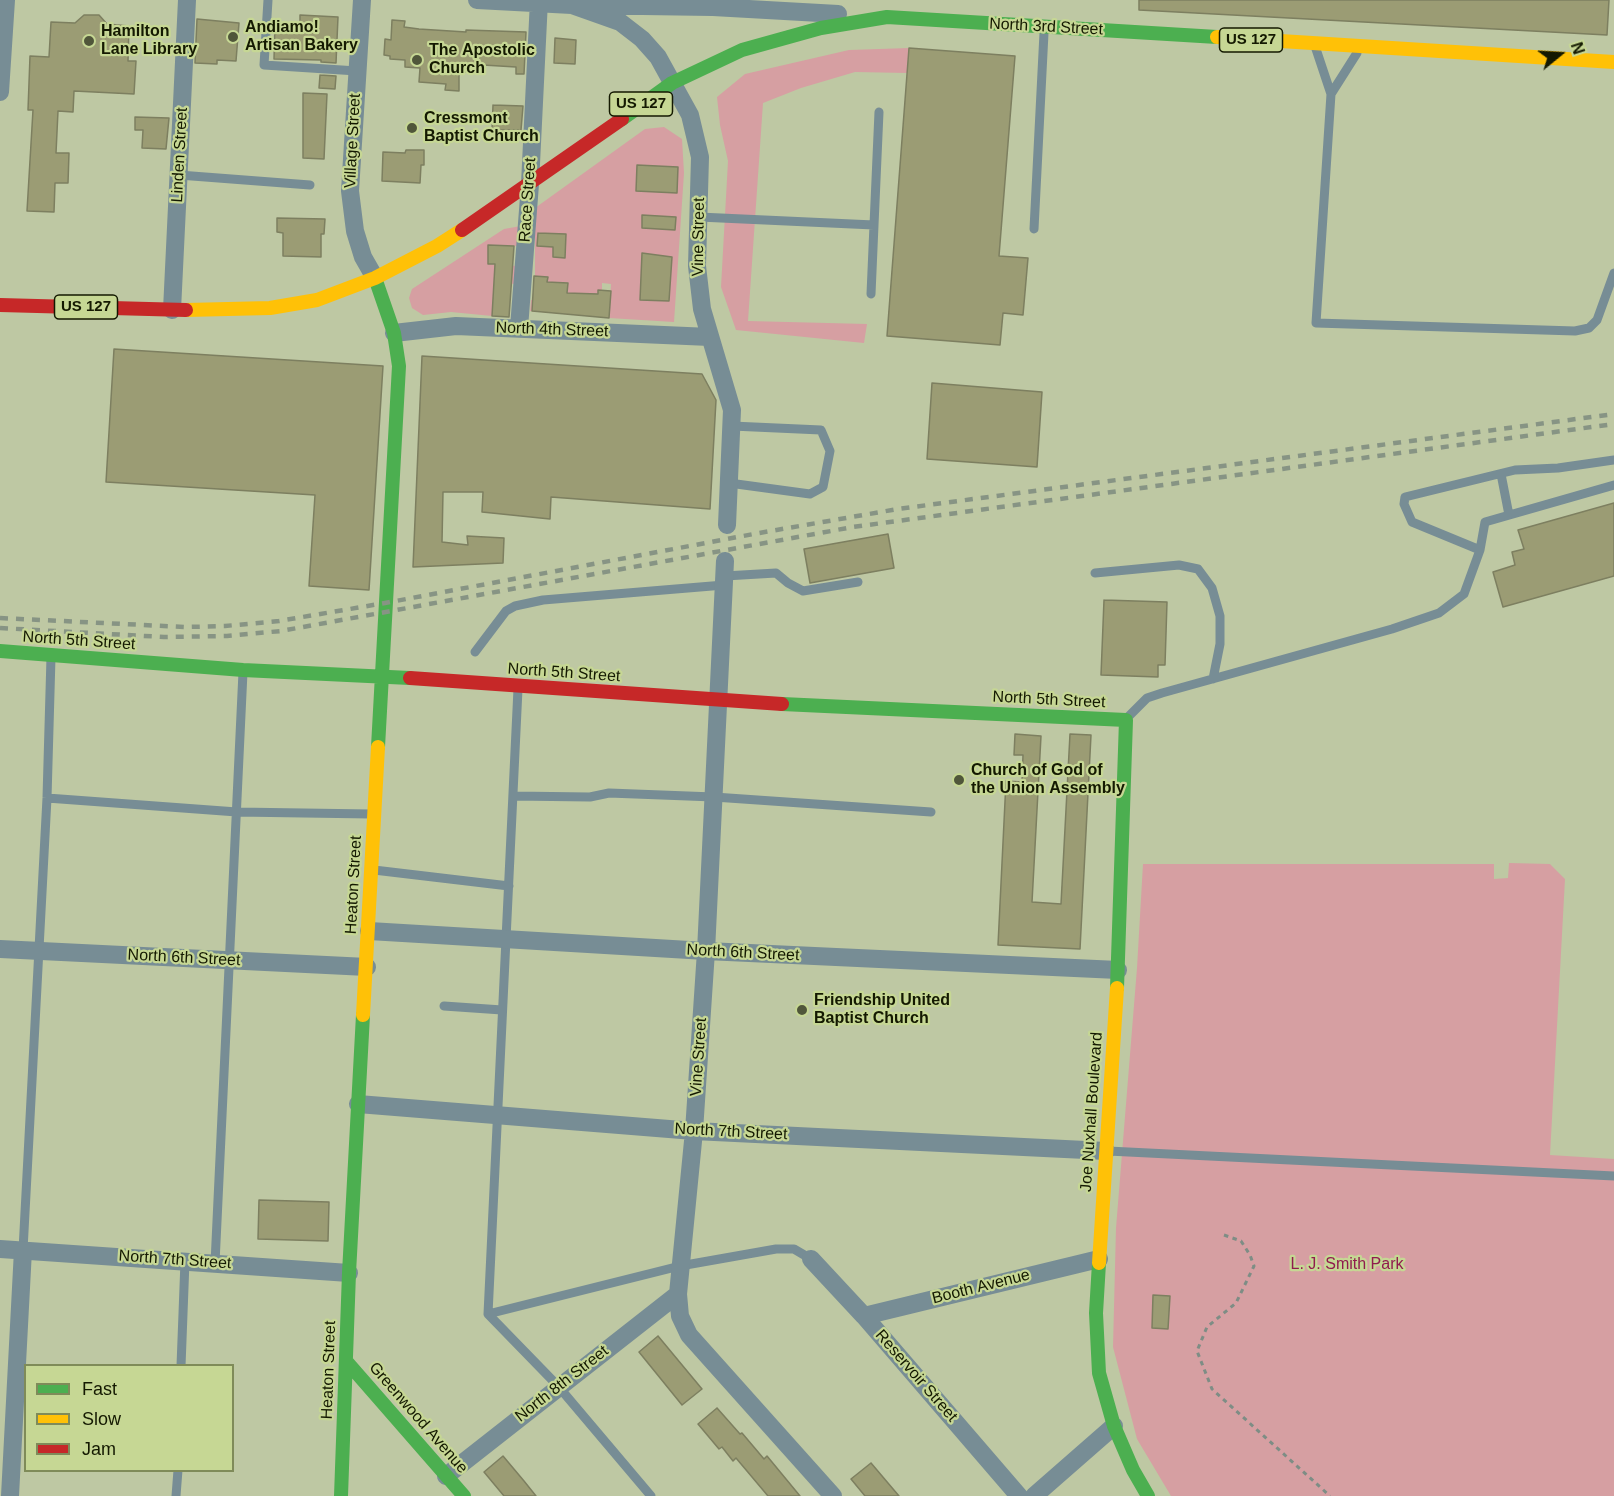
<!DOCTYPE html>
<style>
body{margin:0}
#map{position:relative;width:1614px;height:1496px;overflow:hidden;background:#bec8a3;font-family:Helvetica,sans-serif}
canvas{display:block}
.legend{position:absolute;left:24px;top:1364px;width:210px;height:108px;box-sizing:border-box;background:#c6d794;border:2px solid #7f8b59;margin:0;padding:8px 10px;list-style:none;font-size:18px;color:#141901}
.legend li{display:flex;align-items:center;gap:12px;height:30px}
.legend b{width:30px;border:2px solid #7f8b59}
.north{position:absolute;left:1530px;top:24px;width:60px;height:60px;-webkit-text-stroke:4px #c6d794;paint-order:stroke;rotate:72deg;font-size:16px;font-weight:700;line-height:24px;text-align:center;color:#141901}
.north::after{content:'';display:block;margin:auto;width:21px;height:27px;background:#141901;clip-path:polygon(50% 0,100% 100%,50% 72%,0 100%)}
</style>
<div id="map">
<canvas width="1614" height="1496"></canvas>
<ul class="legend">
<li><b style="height:8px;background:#4caf50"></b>Fast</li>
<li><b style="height:8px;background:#ffc107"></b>Slow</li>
<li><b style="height:8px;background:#c62828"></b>Jam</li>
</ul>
<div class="north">N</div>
</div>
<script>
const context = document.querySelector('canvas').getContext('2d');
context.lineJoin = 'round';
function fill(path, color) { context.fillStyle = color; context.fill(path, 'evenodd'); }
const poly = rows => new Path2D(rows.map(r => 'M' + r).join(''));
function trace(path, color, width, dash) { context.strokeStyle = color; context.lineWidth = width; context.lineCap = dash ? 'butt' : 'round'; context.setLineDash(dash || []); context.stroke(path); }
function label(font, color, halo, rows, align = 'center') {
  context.font = font + ' Helvetica,sans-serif'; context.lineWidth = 4.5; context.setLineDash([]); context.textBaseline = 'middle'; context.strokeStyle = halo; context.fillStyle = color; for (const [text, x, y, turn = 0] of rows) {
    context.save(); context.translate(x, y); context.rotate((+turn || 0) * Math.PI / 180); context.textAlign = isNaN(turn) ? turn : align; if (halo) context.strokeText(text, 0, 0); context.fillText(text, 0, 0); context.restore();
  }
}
fill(poly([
 [909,48,907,73,855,72,801,88,763,103,748,321,867,324,864,343,736,330,721,287,728,161,720,125,717,97,745,74,849,50],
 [664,127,682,139,684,173,674,322,609,318,611,284,602,283,602,290,598,291,597,317,530,311,531,300,534,300,535,276,535,208,645,129],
 [521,226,518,246,488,245,488,264,517,266,516,284,494,283,492,316,451,312,423,315,412,308,409,298,412,289,504,229],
 [1509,863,1550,864,1565,879,1550,1155,1614,1159,1614,1496,1171,1496,1137,1439,1113,1347,1116,1228,1137,968,1143,864,1494,864,1494,879,1508,878]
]), '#d69fa2');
const building = poly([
 [1139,0,1609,0,1607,35,1139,10,1139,0],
 [84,15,99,15,107,24,129,26,128,61,136,61,134,94,74,91,73,112,58,111,56,153,69,153,68,183,55,183,54,212,27,211,33,110,28,110,30,56,49,57,51,22,75,23,84,15],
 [300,15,338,17,336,63,321,62,321,60,274,59,275,23,300,23,300,15],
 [197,19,239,23,236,61,217,60,217,64,195,63,197,19],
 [392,20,405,21,404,27,419,29,466,32,466,30,526,32,524,74,516,74,516,67,483,65,483,72,459,72,459,91,445,90,446,84,419,82,420,68,405,67,405,60,390,59,390,56,384,55,385,39,391,40,392,20],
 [555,38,576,40,575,64,554,63,555,38],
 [909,48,1015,56,999,256,1028,258,1023,315,1003,313,1000,345,887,336,909,48],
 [320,75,336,76,335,89,319,88,320,75],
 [303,93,327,94,324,159,303,158,303,93],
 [493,105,523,106,521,130,492,130,493,105],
 [135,117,169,118,166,149,142,148,143,130,135,130,135,117],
 [406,150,424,150,424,165,421,165,420,183,382,181,383,152,405,153,406,150],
 [637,165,678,167,677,193,636,191,637,165],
 [642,215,676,217,675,230,642,228,642,215],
 [277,218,325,219,324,234,321,234,321,257,283,256,283,233,277,232,277,218],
 [538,233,566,234,565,258,553,257,553,247,537,246,538,233],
 [488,245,514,246,509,317,492,316,495,264,488,264,488,245],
 [642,253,672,257,669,301,640,300,642,253],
 [534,276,548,277,547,282,568,283,567,293,598,294,598,290,611,291,609,318,532,311,534,276],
 [114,349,383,366,369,590,309,586,315,495,106,482,114,349],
 [422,356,702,374,716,400,710,509,551,497,550,519,482,512,483,492,443,492,442,542,468,545,467,536,504,538,503,563,413,567,422,356],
 [932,383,1042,392,1037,467,927,459,932,383],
 [1614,503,1614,576,1503,607,1493,572,1515,565,1512,552,1524,549,1518,530,1614,503],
 [888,534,894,568,810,583,804,549,888,534],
 [1104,600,1167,602,1165,665,1158,665,1158,677,1101,675,1104,600],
 [1015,734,1041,736,1032,902,1061,904,1070,734,1091,735,1080,949,998,945,1006,781,1022,782,1023,755,1014,755,1015,734],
 [259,1200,329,1202,328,1241,258,1239,259,1200],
 [1153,1295,1170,1296,1168,1329,1152,1328,1153,1295],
 [658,1336,702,1389,682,1405,639,1352,658,1336],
 [717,1408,740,1434,742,1433,764,1459,767,1456,800,1496,768,1496,736,1458,733,1461,722,1447,719,1449,698,1424,717,1408],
 [503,1456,524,1481,536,1496,504,1496,484,1472,503,1456],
 [871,1463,899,1496,865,1496,851,1479,871,1463]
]);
fill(building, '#9b9c74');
trace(building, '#7d7f60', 1.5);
trace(poly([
 [1224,1235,1241,1241,1250,1255,1254,1266,1236,1303,1207,1327,1197,1351,1212,1389,1330,1496]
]), '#7e8d85', 3, [4.5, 4.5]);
trace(poly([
 [268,0,264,65,357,71],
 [1316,49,1331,94,1357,53],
 [1331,94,1316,323,1575,331,1589,328,1597,320,1614,273],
 [179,175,310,185],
 [699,217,874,225,879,112],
 [1034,229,1044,33],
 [871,294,874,225],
 [1501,474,1509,515],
 [729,483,810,494,823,487,830,451,821,430,732,426],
 [1480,550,1412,522,1404,504,1405,497,1515,470,1558,468,1614,460],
 [1095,573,1179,565,1198,569,1212,588,1220,616,1220,644,1213,679],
 [725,576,776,573,788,583,803,591,858,582],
 [475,652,506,611,515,606,543,600,724,585],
 [518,689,488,1314,558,1386,651,1496],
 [1127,718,1147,698,1162,693,1392,629,1439,613,1464,594,1480,550,1485,522,1614,485],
 [513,796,590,797,609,793,714,797,931,812],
 [47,798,237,812,371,814],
 [374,870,509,886],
 [444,1006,502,1010],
 [1108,1151,1614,1176],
 [23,1250,47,798,51,657],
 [215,1263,243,672],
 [488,1314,680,1266,776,1249,794,1249,811,1259],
 [181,1366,185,1261],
 [176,1496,178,1470]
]), '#778d95', 9);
trace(poly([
 [362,0,350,191,355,231,363,257,375,278],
 [477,0,572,5,713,7,838,14],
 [572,5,620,22,642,39,658,57,690,115,700,157,697,266,702,309,732,410,727,525],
 [0,92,6,0],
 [172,310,187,0],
 [519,328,530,184,539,0],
 [394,333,456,326,710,337],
 [725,561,706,951,694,1131,678,1294,680,1316,689,1335,833,1496],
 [369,931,706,951,1118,970],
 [0,949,367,967],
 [358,1104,694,1131,1106,1151],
 [0,1249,349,1273],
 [811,1259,864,1316,1019,1496],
 [864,1316,1099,1259],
 [446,1476,678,1294],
 [10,1496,23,1250],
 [1034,1496,1114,1426]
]), '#778d95', 18);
trace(poly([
 [622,119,672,83,742,50,821,28,887,17,1217,37],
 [375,278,394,333,399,366,378,747],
 [0,651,243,670,410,678],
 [782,704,1126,720,1117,988],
 [1099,1263,1096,1313,1099,1373,1114,1426,1133,1470,1148,1496],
 [347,1362,464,1496],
 [341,1496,349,1273,363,1015]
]), '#4caf50', 14);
trace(poly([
 [1217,37,1614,62],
 [186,310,270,308,317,300,375,278,437,246,462,230],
 [363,1015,378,747],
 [1099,1263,1117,988]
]), '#ffc107', 14);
trace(poly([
 [462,230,622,119],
 [0,305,186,310],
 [410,678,782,704]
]), '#c62828', 14);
trace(poly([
 [0,618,185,627,225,626,279,621,385,603,759,533,898,509,1614,414],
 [0,628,164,637,227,636,281,631,853,527,1614,424]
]), '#879484', 4.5, [8, 8]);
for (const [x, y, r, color] of [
 [233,37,6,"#50563a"],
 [89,41,6,"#50563a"],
 [417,60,6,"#50563a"],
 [412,128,6,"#50563a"],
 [959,780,6,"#50563a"],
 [802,1010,6,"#50563a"]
]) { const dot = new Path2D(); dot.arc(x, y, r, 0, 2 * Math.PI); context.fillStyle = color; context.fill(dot); trace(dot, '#c6d794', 2); }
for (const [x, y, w] of [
 [1251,40,63],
 [641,104,63],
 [86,307,63]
]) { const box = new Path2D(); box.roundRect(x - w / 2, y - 12, w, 24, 4.5); context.fillStyle = '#c6d794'; context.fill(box); trace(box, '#141901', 1.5); }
label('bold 15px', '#141901', null, [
 ["US 127",1251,40],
 ["US 127",641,104],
 ["US 127",86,307]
]);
label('16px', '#141901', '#c6d794', [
 ["North 3rd Street",1046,27,3],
 ["Village Street",353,141,-87],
 ["Linden Street",180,155,-87],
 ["Race Street",528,200,-86],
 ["Vine Street",699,237,-89],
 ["North 4th Street",552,330,2],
 ["North 5th Street",79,641,4],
 ["North 5th Street",564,673,4],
 ["North 5th Street",1049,700,3],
 ["Heaton Street",354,885,-87],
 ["North 6th Street",743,953,3],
 ["North 6th Street",184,958,3],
 ["Vine Street",699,1057,-86],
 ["Joe Nuxhall Boulevard",1092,1112,-86],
 ["North 7th Street",731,1132,3],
 ["North 7th Street",175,1260,4],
 ["Booth Avenue",981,1287,-14],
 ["Heaton Street",329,1370,-88],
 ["Reservoir Street",916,1376,49],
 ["North 8th Street",562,1384,-38],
 ["Greenwood Avenue",418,1418,49]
]);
label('bold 16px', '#141901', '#c6d794', [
 ["Andiamo!",245,28],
 ["Artisan Bakery",245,46],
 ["Hamilton",101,32],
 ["Lane Library",101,50],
 ["The Apostolic",429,51],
 ["Church",429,69],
 ["Cressmont",424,119],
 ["Baptist Church",424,137],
 ["Church of God of",971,771],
 ["the Union Assembly",971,789],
 ["Friendship United",814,1001],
 ["Baptist Church",814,1019]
], 'left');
label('16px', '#901b4e', '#c6d794', [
 ["L. J. Smith Park",1347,1265]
]);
</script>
